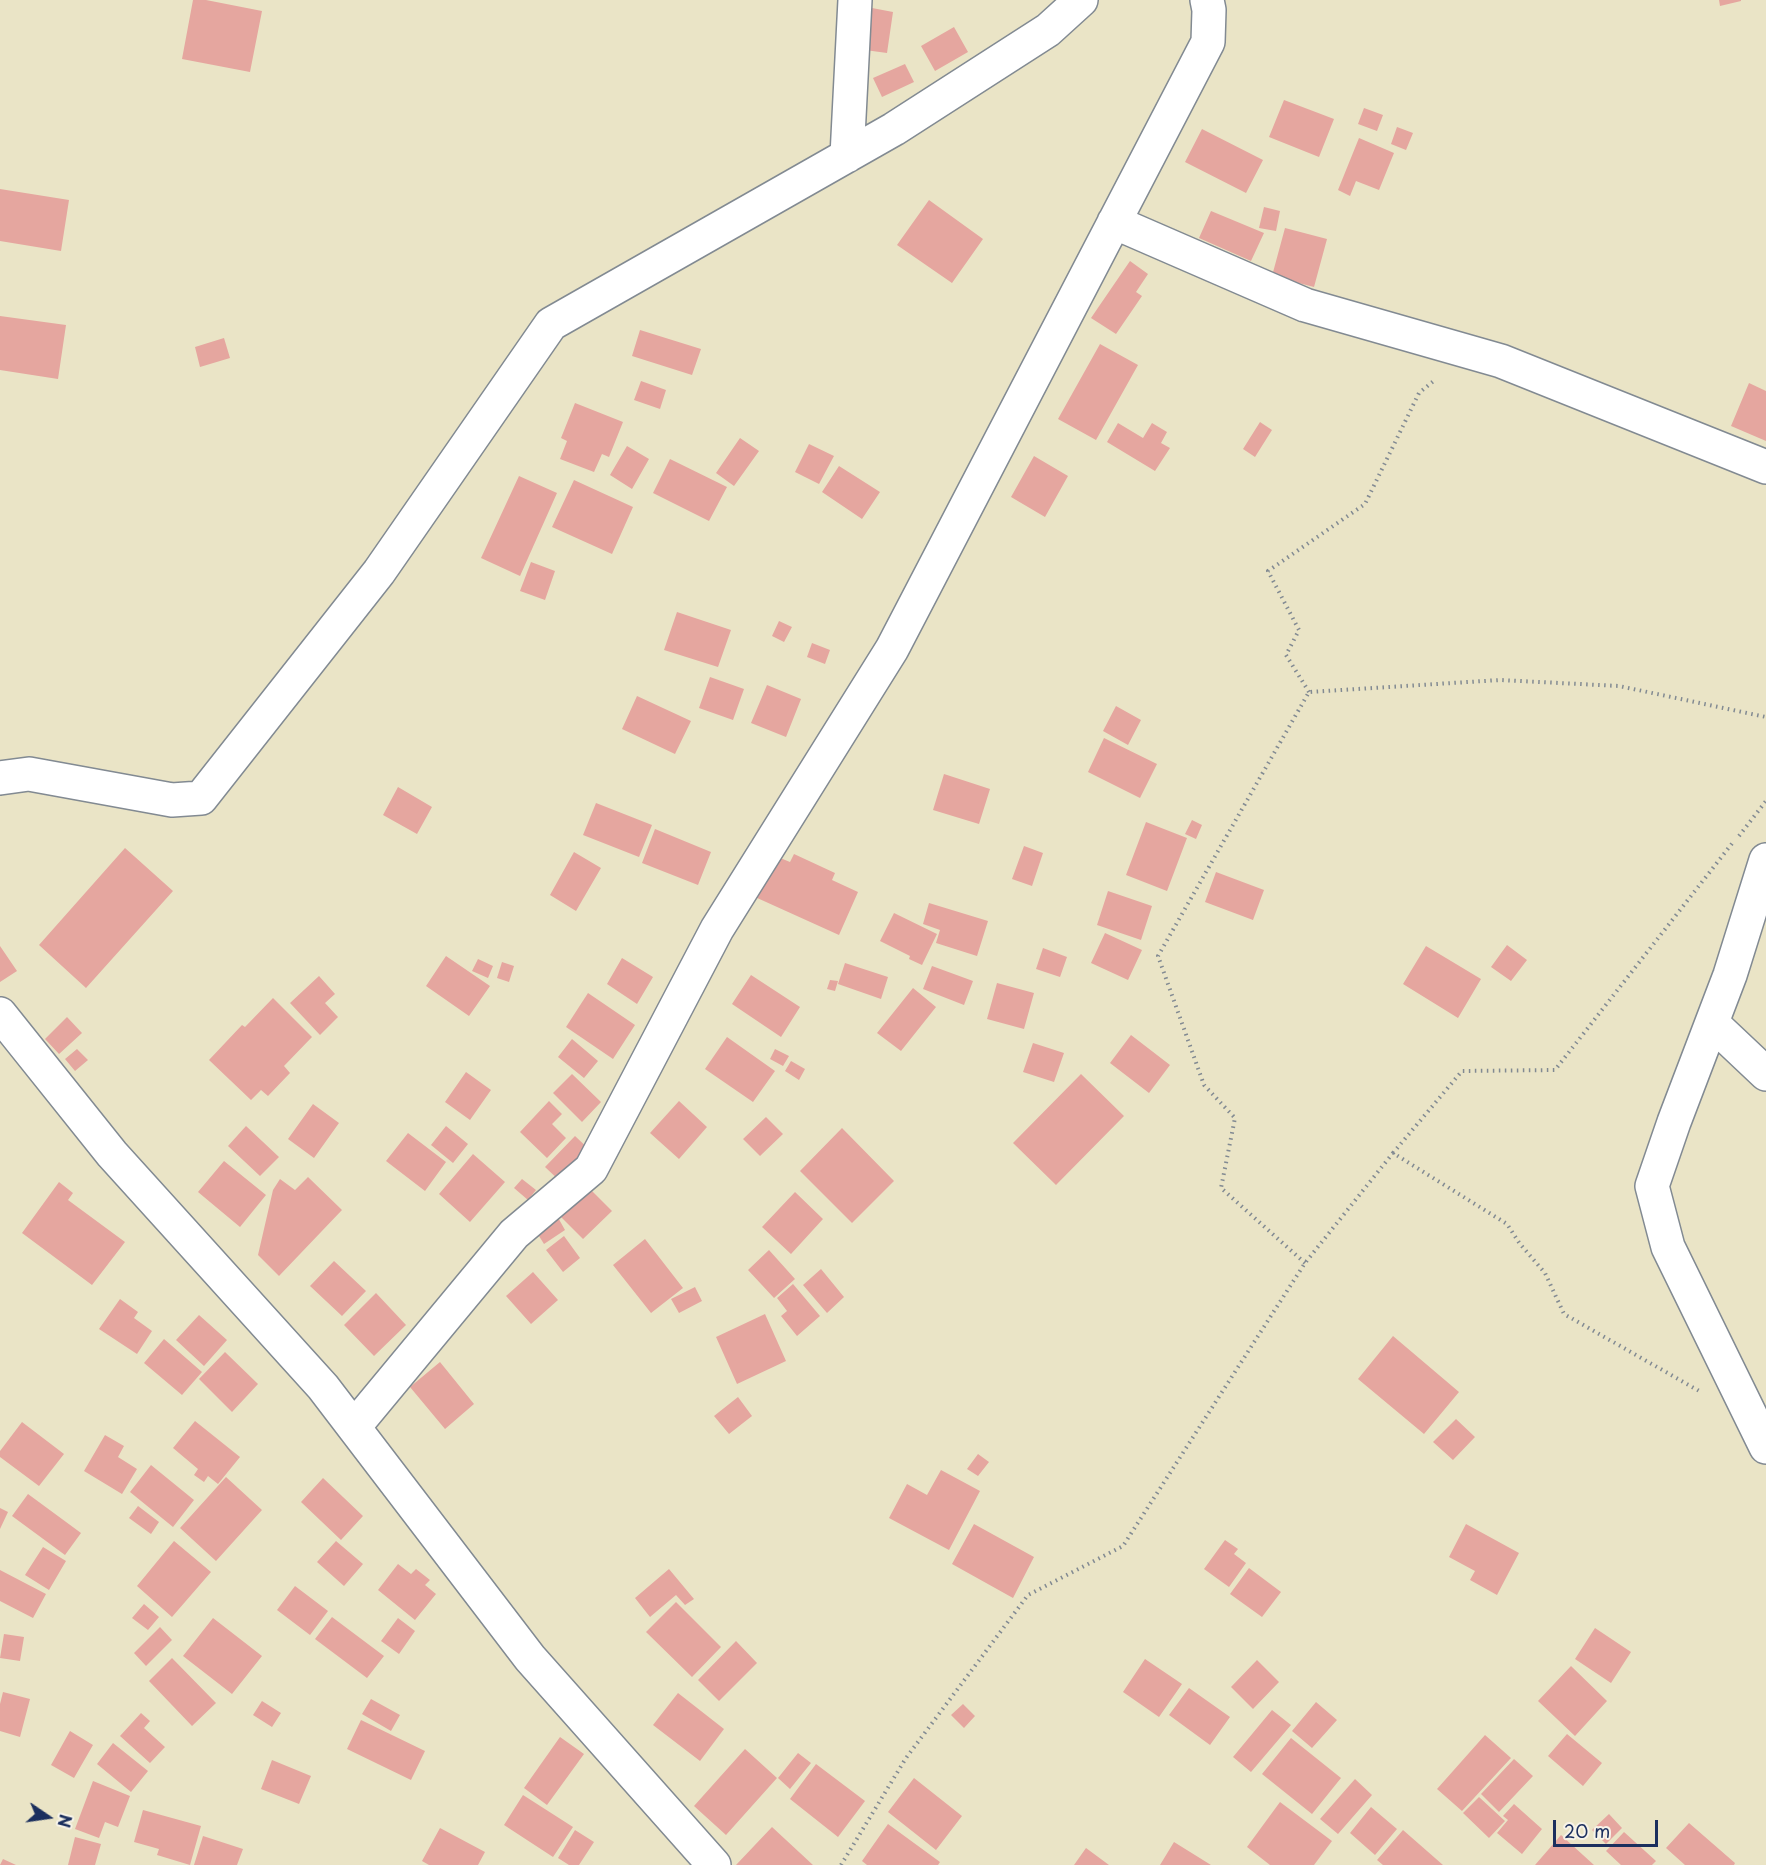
<!DOCTYPE html>
<style>
body{margin:0}
#map{position:relative;width:1766px;height:1865px;overflow:hidden;background:#eae4c6;font-family:"Playpen Sans",sans-serif}
canvas{display:block}
.north{position:absolute;left:18px;top:1787px;width:60px;height:60px;-webkit-text-stroke:4px #f7f3e8;paint-order:stroke;rotate:103deg;font-size:16px;font-weight:700;line-height:24px;text-align:center;color:#1b2f5e}
.north::after{content:'';display:block;margin:auto;width:21px;height:27px;background:#1b2f5e;clip-path:polygon(50% 0,100% 100%,50% 72%,0 100%)}
.scale{position:absolute;left:1553px;top:1820px;width:105px;height:27px;box-sizing:border-box;border:3px solid #1b2f5e;border-top:0;padding-left:8px;font-size:18px;line-height:21px;white-space:nowrap;color:#1b2f5e;-webkit-text-stroke:4px #f7f3e8;paint-order:stroke}
</style>
<div id="map">
<canvas width="1766" height="1865"></canvas>
<div class="north">N</div>
<div class="scale">20 m</div>
</div>
<script>
const context = document.querySelector('canvas').getContext('2d');
context.lineJoin = 'round';
function fill(path, color) { context.fillStyle = color; context.fill(path, 'evenodd'); }
const poly = rows => new Path2D(rows.map(r => 'M' + r).join(''));
function trace(path, color, width, dash) { context.strokeStyle = color; context.lineWidth = width; context.lineCap = dash ? 'butt' : 'round'; context.setLineDash(dash || []); context.stroke(path); }
fill(poly([
 [193,0,206,0,262,11,250,72,182,59],
 [1719,0,1741,0,1741,1,1720,6],
 [872,8,893,12,887,53,865,50],
 [954,27,968,52,935,71,921,46],
 [905,64,914,82,882,97,873,78],
 [1284,100,1334,119,1319,157,1269,137],
 [1364,108,1383,115,1377,131,1358,124],
 [1397,127,1413,133,1406,150,1391,144],
 [1202,129,1263,160,1246,193,1185,162],
 [1359,138,1394,153,1379,190,1356,181,1350,196,1338,190],
 [0,189,69,200,61,251,0,241],
 [929,200,983,239,952,283,897,245],
 [1264,207,1280,211,1276,231,1259,228],
 [1211,211,1264,233,1251,261,1199,238],
 [1285,228,1327,239,1314,287,1272,276],
 [1130,261,1148,274,1136,292,1142,296,1116,334,1091,318],
 [0,316,66,325,58,379,0,370],
 [640,330,701,349,692,375,632,356],
 [224,338,230,358,200,367,195,347],
 [1100,344,1138,365,1096,440,1058,419],
 [641,381,666,390,660,409,634,400],
 [1749,383,1766,391,1766,441,1731,426],
 [575,403,623,422,609,457,602,454,594,472,560,459,567,441,561,438],
 [1260,422,1272,430,1255,457,1243,449],
 [1118,423,1143,438,1152,423,1167,432,1161,443,1170,448,1155,471,1107,442],
 [740,438,759,451,734,486,716,473],
 [809,444,834,456,819,484,795,472],
 [627,446,649,459,632,489,610,475],
 [1034,456,1068,476,1045,517,1011,497],
 [670,459,727,487,709,521,653,493],
 [839,466,880,492,862,519,822,492],
 [519,476,557,493,520,576,481,558],
 [574,480,633,507,612,554,552,527],
 [531,562,555,571,545,600,520,591],
 [677,612,731,630,718,667,664,650],
 [779,621,792,627,784,642,772,636],
 [812,643,830,650,825,664,807,657],
 [710,677,744,689,733,720,699,708],
 [767,685,801,699,786,737,751,723],
 [637,696,691,721,675,754,622,729],
 [1116,706,1141,720,1128,745,1103,731],
 [1104,738,1157,764,1140,798,1088,772],
 [944,774,990,789,979,824,933,810],
 [398,787,432,807,417,834,383,815],
 [596,803,652,825,639,857,583,835],
 [1192,820,1202,825,1196,839,1185,834],
 [1146,822,1187,838,1167,891,1126,875],
 [655,829,711,852,698,885,642,863],
 [1024,846,1043,853,1032,886,1012,879],
 [125,848,173,891,86,988,39,945],
 [574,852,601,868,576,911,550,895],
 [794,854,835,873,832,880,858,892,839,935,755,897,773,855,790,862],
 [1216,872,1264,890,1253,920,1205,902],
 [1108,891,1152,906,1141,940,1097,925],
 [929,903,988,921,977,956,936,943,940,930,923,924],
 [894,913,937,934,922,965,909,959,910,956,880,941],
 [1105,933,1142,950,1128,980,1091,963],
 [1507,945,1527,960,1511,981,1491,967],
 [0,946,17,971,0,982],
 [1426,946,1481,979,1458,1018,1403,984],
 [1043,948,1067,957,1060,977,1036,969],
 [446,956,490,986,469,1016,426,986],
 [622,958,653,977,637,1004,607,984],
 [478,959,493,966,488,978,472,971],
 [502,962,514,966,509,982,497,978],
 [845,963,888,977,881,999,838,984],
 [932,966,973,981,964,1005,923,989],
 [751,975,800,1007,781,1037,732,1004],
 [319,976,335,994,325,1003,338,1017,320,1035,290,1003],
 [830,980,838,981,835,991,827,989],
 [997,983,1034,993,1024,1029,987,1019],
 [913,988,936,1007,901,1051,877,1033],
 [588,993,635,1025,613,1059,566,1027],
 [273,998,312,1037,284,1066,290,1073,268,1096,261,1090,251,1100,209,1060,242,1025,245,1027],
 [67,1017,82,1033,59,1054,45,1039],
 [1131,1035,1170,1065,1149,1093,1110,1063],
 [727,1037,775,1071,753,1102,705,1069],
 [572,1039,598,1061,584,1078,558,1057],
 [1033,1043,1064,1053,1054,1082,1023,1072],
 [77,1049,88,1060,75,1071,65,1059],
 [775,1049,789,1056,783,1066,770,1059],
 [791,1061,805,1069,799,1080,785,1071],
 [466,1072,491,1090,470,1120,445,1102],
 [572,1074,601,1102,582,1122,553,1093],
 [1081,1074,1124,1116,1056,1185,1013,1143],
 [549,1101,562,1114,552,1124,566,1138,547,1158,520,1132],
 [679,1101,707,1127,679,1159,650,1133],
 [313,1104,339,1123,314,1158,288,1139],
 [766,1117,783,1134,760,1156,743,1139],
 [246,1126,279,1157,260,1176,228,1146],
 [446,1126,468,1144,453,1163,431,1145],
 [842,1128,894,1181,852,1223,800,1171],
 [408,1133,446,1162,425,1191,386,1161],
 [575,1136,592,1152,562,1183,545,1167],
 [473,1154,505,1182,470,1222,439,1194],
 [224,1161,266,1195,240,1227,198,1192],
 [308,1177,342,1210,279,1276,258,1255,273,1190,280,1179,295,1190],
 [522,1179,536,1190,528,1200,514,1188],
 [59,1182,73,1193,68,1200,125,1242,92,1285,22,1233],
 [590,1189,612,1211,583,1239,561,1217],
 [795,1192,823,1219,791,1254,762,1227],
 [556,1214,565,1230,544,1244,534,1228],
 [564,1236,580,1258,563,1272,546,1250],
 [645,1239,683,1288,651,1313,613,1265],
 [769,1250,795,1279,774,1298,748,1270],
 [334,1261,366,1291,342,1316,310,1286],
 [821,1269,844,1297,827,1313,803,1285],
 [533,1272,558,1300,531,1324,506,1296],
 [793,1284,820,1316,797,1336,781,1316,787,1311,777,1298],
 [695,1287,702,1301,679,1313,671,1299],
 [376,1293,406,1325,374,1356,344,1325],
 [120,1299,138,1312,134,1318,152,1331,137,1354,99,1329],
 [765,1314,786,1361,737,1384,716,1337],
 [199,1315,227,1340,204,1366,176,1340],
 [1393,1336,1459,1392,1424,1434,1358,1379],
 [164,1339,202,1372,182,1395,144,1363],
 [225,1352,258,1384,232,1412,199,1379],
 [440,1362,474,1404,445,1429,410,1387],
 [738,1397,752,1416,729,1434,714,1416],
 [1456,1419,1475,1437,1453,1460,1433,1442],
 [195,1421,240,1457,218,1484,208,1476,204,1482,194,1475,198,1469,173,1448],
 [22,1422,64,1454,39,1486,0,1457,0,1451],
 [105,1435,124,1446,118,1457,137,1469,122,1494,84,1471],
 [978,1454,989,1462,978,1476,967,1469],
 [151,1465,194,1500,173,1527,130,1492],
 [941,1470,980,1491,949,1550,889,1518,907,1484,927,1495],
 [226,1477,262,1510,216,1561,180,1528],
 [323,1478,363,1516,341,1540,301,1502],
 [28,1494,81,1533,65,1555,12,1516],
 [138,1506,159,1522,151,1534,129,1518],
 [0,1508,8,1512,0,1529],
 [974,1524,1034,1557,1013,1598,952,1564],
 [1466,1524,1519,1553,1497,1595,1470,1580,1475,1571,1449,1557],
 [1225,1540,1238,1549,1234,1554,1246,1563,1229,1587,1204,1569],
 [174,1541,211,1572,172,1617,137,1586],
 [336,1541,363,1564,344,1586,317,1562],
 [43,1547,66,1561,49,1590,25,1575],
 [398,1564,411,1574,416,1569,430,1580,425,1585,436,1594,415,1620,378,1590],
 [1249,1568,1281,1592,1262,1617,1230,1594],
 [669,1569,694,1599,685,1605,676,1595,650,1617,635,1598],
 [0,1570,46,1594,33,1618,0,1601],
 [295,1586,328,1611,310,1635,277,1610],
 [676,1602,721,1647,692,1677,646,1632],
 [144,1604,159,1617,148,1630,132,1618],
 [332,1617,384,1656,367,1678,315,1639],
 [213,1618,262,1656,232,1694,183,1656],
 [398,1618,415,1631,399,1654,381,1641],
 [160,1627,172,1640,146,1666,134,1653],
 [1595,1628,1631,1652,1611,1683,1575,1659],
 [4,1634,24,1637,20,1661,0,1658],
 [736,1641,757,1663,719,1701,698,1680],
 [172,1658,216,1703,192,1726,149,1681],
 [1145,1659,1182,1684,1159,1717,1123,1692],
 [1257,1660,1279,1682,1253,1709,1231,1687],
 [1571,1666,1607,1701,1575,1736,1538,1701],
 [1189,1688,1230,1717,1210,1745,1169,1715],
 [3,1692,30,1699,20,1737,0,1731,0,1704],
 [678,1693,724,1729,700,1761,653,1725],
 [371,1699,400,1715,391,1731,362,1714],
 [262,1701,281,1713,272,1727,253,1715],
 [1316,1702,1337,1720,1312,1748,1292,1731],
 [963,1704,975,1716,964,1728,951,1715],
 [1272,1710,1291,1725,1251,1772,1233,1757],
 [141,1713,150,1721,144,1728,165,1747,150,1763,120,1736],
 [361,1720,425,1751,411,1780,347,1749],
 [70,1731,93,1745,74,1778,51,1765],
 [1567,1734,1602,1763,1583,1786,1548,1756],
 [1485,1735,1511,1758,1462,1811,1437,1789],
 [560,1737,584,1754,547,1805,524,1788],
 [1291,1738,1341,1778,1312,1814,1262,1774],
 [113,1743,148,1771,131,1792,97,1764],
 [745,1749,777,1778,726,1835,694,1806],
 [798,1753,811,1763,790,1789,778,1778],
 [1514,1759,1533,1776,1499,1812,1481,1794],
 [272,1760,311,1776,299,1804,261,1789],
 [816,1764,865,1801,838,1837,790,1799],
 [914,1778,962,1816,936,1850,888,1812],
 [1355,1779,1372,1795,1338,1834,1320,1819],
 [93,1781,130,1796,118,1827,105,1822,99,1838,75,1829],
 [523,1795,573,1827,553,1857,504,1825],
 [1479,1797,1505,1821,1489,1838,1463,1813],
 [1280,1802,1332,1841,1314,1865,1270,1865,1247,1847],
 [1514,1804,1542,1829,1522,1854,1497,1833,1508,1820,1503,1816],
 [1371,1807,1397,1829,1375,1855,1350,1833],
 [143,1810,201,1826,190,1865,157,1855,159,1849,134,1842],
 [1609,1814,1622,1828,1606,1844,1592,1830],
 [1689,1823,1735,1863,1734,1865,1685,1865,1666,1848],
 [888,1824,940,1862,938,1865,867,1865,862,1861],
 [772,1827,813,1865,736,1865],
 [440,1828,485,1852,478,1865,429,1865,422,1861],
 [575,1830,594,1842,579,1865,569,1865,558,1858],
 [1403,1830,1443,1865,1383,1865,1377,1860],
 [1624,1832,1656,1861,1652,1865,1621,1865,1606,1851],
 [1561,1835,1594,1865,1535,1865],
 [203,1836,243,1849,237,1865,194,1865],
 [75,1837,101,1844,95,1865,68,1865],
 [1174,1842,1211,1865,1160,1865],
 [1086,1848,1109,1865,1074,1865],
 [3,1859,16,1865,0,1865]
]), '#e5a69f');
const minor = poly([
 [847,156,855,0],
 [1114,222,1305,305,1501,361,1766,467],
 [0,778,29,774,172,800,201,798,379,572,551,324,894,129,1048,30,1081,0],
 [1766,860,1730,975,1674,1122,1652,1186,1668,1247,1766,1447],
 [0,1014,112,1154,323,1387,530,1658,714,1865],
 [1712,1023,1766,1074],
 [354,1427,514,1234,591,1169,717,929,892,649,1208,42,1209,10,1207,0]
]);
trace(minor, '#828a92', 36);
trace(poly([
 [1309,692,1286,655,1299,630,1268,571,1365,504,1419,393,1436,379],
 [1739,836,1766,801],
 [1393,1153,1462,1071,1555,1070,1734,841],
 [1305,1263,1221,1188,1235,1118,1204,1085,1158,956,1309,692,1500,680,1619,686,1766,717],
 [841,1865,906,1758,1028,1595,1123,1546,1305,1263,1393,1153,1507,1224,1520,1244,1545,1273,1564,1314,1701,1392]
]), '#828a92', 4, [1.5, 4.5]);
trace(minor, '#fff', 33);
</script>
